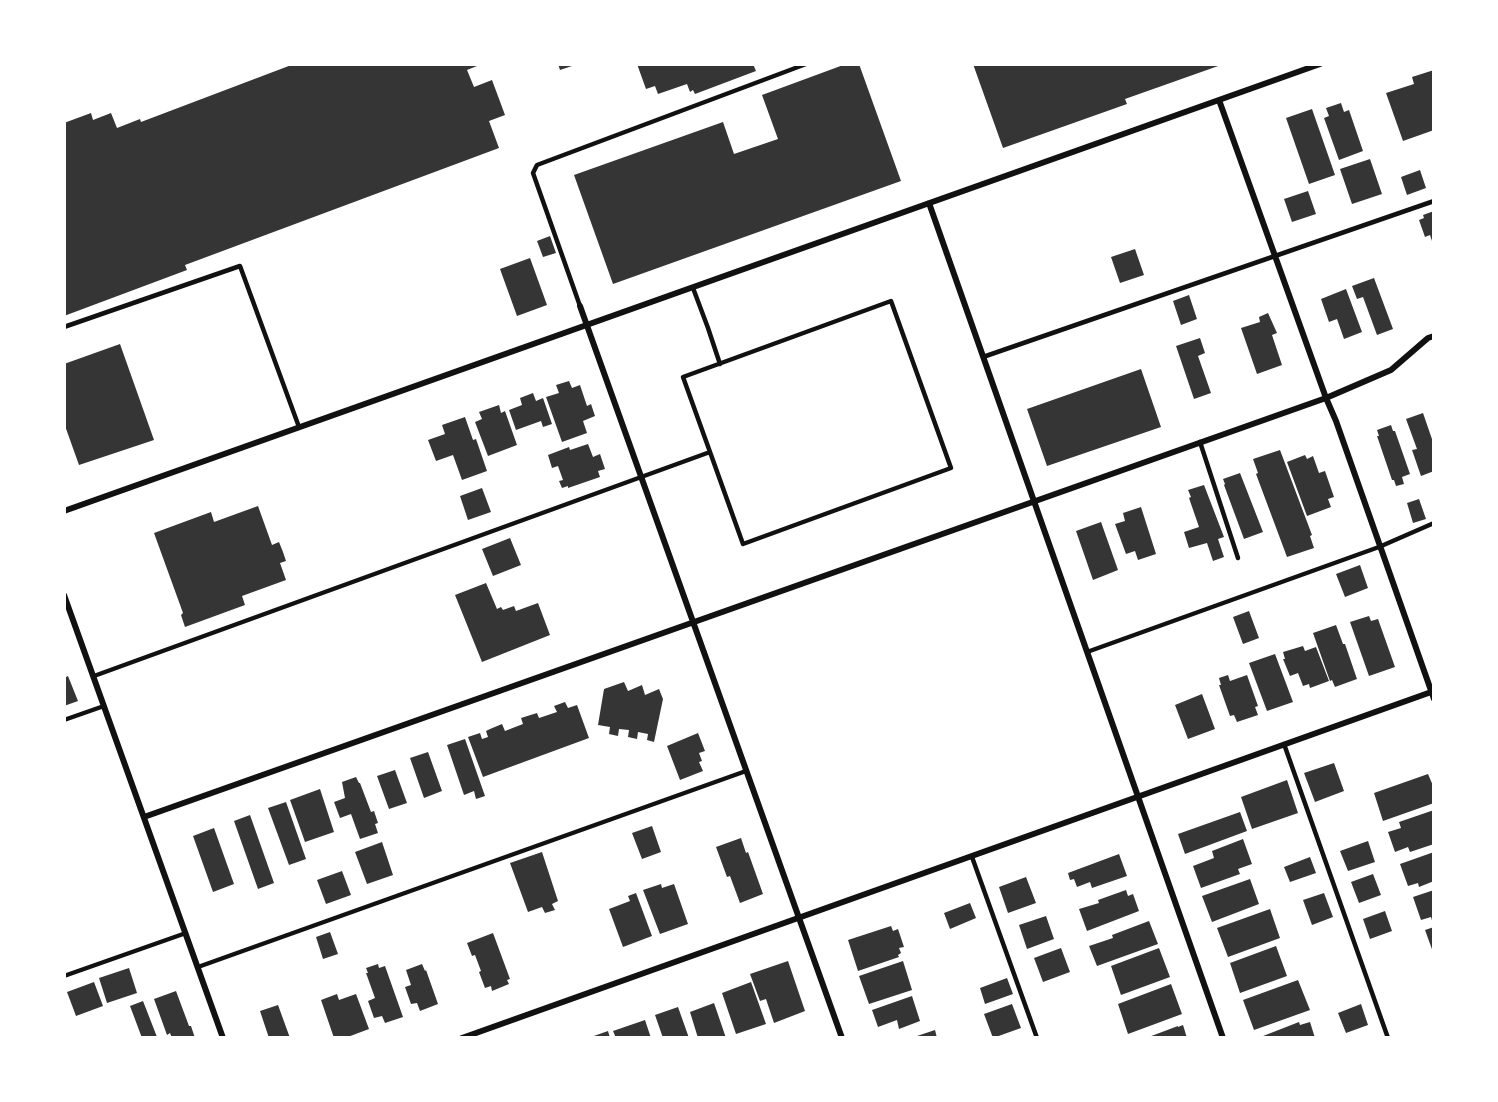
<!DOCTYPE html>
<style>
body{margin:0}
#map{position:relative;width:1498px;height:1102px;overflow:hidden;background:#fff;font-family:"Source Sans 3",sans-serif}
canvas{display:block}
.frame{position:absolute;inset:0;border:66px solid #fff;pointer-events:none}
</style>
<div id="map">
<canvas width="1498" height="1102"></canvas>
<div class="frame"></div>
</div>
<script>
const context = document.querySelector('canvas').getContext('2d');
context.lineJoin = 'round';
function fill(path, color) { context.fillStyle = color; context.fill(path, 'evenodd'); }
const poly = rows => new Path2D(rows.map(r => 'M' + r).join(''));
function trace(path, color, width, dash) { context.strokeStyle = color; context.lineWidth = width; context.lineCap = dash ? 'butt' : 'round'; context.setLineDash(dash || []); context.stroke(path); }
fill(poly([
 [294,64,482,64,467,70,474,87,492,80,505,115,489,121,499,148,185,265,187,270,64,316,64,123,91,113,93,120,111,113,117,128,140,119,141,122],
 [558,64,575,64,575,65,560,70],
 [637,64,753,64,756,71,695,94,693,90,690,92,687,84,658,94,655,86,646,89],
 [846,64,859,64,901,181,613,284,574,175,723,122,734,154,778,139,762,95],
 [973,64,1221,64,1221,65,1125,99,1127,104,1003,148],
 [1434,70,1434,120,1432,121,1434,130,1403,141,1386,93,1414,84,1412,77],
 [1341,103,1344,112,1349,110,1363,151,1339,160,1324,118,1329,116,1326,108],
 [1312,109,1335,175,1309,184,1286,118],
 [1370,159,1382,194,1352,204,1340,169],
 [1420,170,1426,188,1407,195,1401,177],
 [1308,191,1316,214,1292,222,1284,199],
 [1434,211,1434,244,1433,244,1430,235,1425,237,1419,220,1424,218,1423,215],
 [550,236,556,253,543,257,537,241],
 [1135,249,1144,275,1120,283,1111,257],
 [530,258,547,305,517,316,500,269],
 [1374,278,1393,329,1377,335,1363,297,1357,299,1352,286],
 [1346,289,1362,332,1344,339,1337,319,1329,322,1321,299],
 [1189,295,1197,319,1181,325,1173,301],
 [1268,313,1277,333,1272,335,1282,365,1257,374,1241,328,1260,322,1259,317],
 [1200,338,1205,353,1198,356,1211,393,1194,399,1176,346],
 [120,344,154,440,79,465,64,423,64,364],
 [1141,369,1161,427,1047,466,1027,409],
 [569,381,572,388,580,385,587,406,591,404,595,416,583,421,587,433,562,442,546,397,559,393,556,385],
 [533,393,536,401,543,398,552,424,543,427,541,421,516,430,509,410,522,405,520,398],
 [499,405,501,413,505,411,517,445,488,456,475,422,482,419,479,412],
 [1423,413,1434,445,1434,471,1421,476,1412,450,1417,449,1406,419],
 [465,417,473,440,476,439,487,471,462,480,453,455,436,461,428,440,445,434,442,425],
 [1391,425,1393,431,1395,431,1410,474,1402,477,1404,484,1396,486,1394,480,1392,480,1377,436,1379,436,1377,430],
 [588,444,593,457,600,454,605,469,598,471,600,477,568,488,568,486,562,488,559,481,563,480,558,466,552,468,548,455,569,447,570,450],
 [1280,450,1312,535,1310,536,1314,548,1287,557,1256,474,1258,473,1253,459],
 [1305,455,1307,459,1313,456,1319,473,1325,471,1334,497,1328,499,1331,507,1307,516,1287,462],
 [1240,473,1263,532,1244,539,1224,485,1225,484,1223,479],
 [1204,485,1224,537,1218,539,1224,557,1213,561,1207,543,1189,548,1184,532,1199,527,1189,498,1191,497,1188,490],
 [482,488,491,512,468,520,460,496],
 [1419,499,1426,519,1413,523,1407,503],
 [258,506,272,545,279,542,283,552,286,561,280,563,286,580,242,596,245,605,185,627,181,615,183,613,154,533,211,512,214,522],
 [1141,507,1156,554,1138,560,1135,551,1126,554,1115,524,1125,521,1123,513],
 [1101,522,1118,570,1093,580,1076,531],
 [510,538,521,565,493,576,482,549],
 [1360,565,1368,588,1345,597,1336,574],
 [486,583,497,609,501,607,503,610,514,606,516,611,538,603,550,635,482,662,455,595],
 [1249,611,1259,638,1243,644,1233,617],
 [1369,616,1371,621,1378,619,1395,667,1369,676,1350,622],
 [1336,625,1343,644,1345,644,1357,679,1335,687,1332,680,1330,681,1313,633],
 [1303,646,1305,651,1316,647,1329,681,1310,688,1309,684,1303,686,1298,673,1290,676,1283,659,1285,659,1283,652],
 [1275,654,1293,702,1267,711,1249,663],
 [1228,675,1230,681,1247,675,1258,706,1255,707,1258,715,1237,722,1234,715,1230,716,1219,685,1221,685,1219,678],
 [68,676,78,701,64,706,64,678],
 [624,682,628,691,642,685,645,695,659,689,663,699,654,742,647,740,648,734,638,732,637,739,628,737,629,730,619,729,618,736,609,734,610,727,598,725,604,689],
 [1202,694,1215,729,1188,739,1175,705],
 [565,702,568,708,577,705,589,738,483,777,468,737,480,733,482,739,488,737,486,731,490,729,502,724,505,731,523,724,521,718,537,713,539,718,557,712,554,706],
 [698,733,705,751,699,753,702,761,699,762,703,771,680,780,667,746],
 [465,739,485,796,476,799,474,791,464,795,447,745],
 [428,752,442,791,424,798,410,758],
 [1334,763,1344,791,1315,802,1304,773],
 [395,770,407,803,389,809,377,776],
 [1428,774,1434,788,1434,803,1383,821,1374,793],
 [356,777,359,783,360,783,371,812,374,811,378,823,375,824,378,833,360,839,351,814,340,818,334,802,345,798,342,782],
 [1287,780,1298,813,1252,829,1241,797],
 [320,789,334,832,305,842,290,800],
 [286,802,306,859,289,865,268,808],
 [1434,810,1434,844,1410,852,1408,847,1395,852,1388,832,1401,828,1399,822],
 [1240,812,1247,831,1185,854,1178,834],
 [250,815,274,883,258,889,234,821],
 [652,826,661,852,642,859,632,833],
 [214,828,234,884,213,892,193,836],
 [741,838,746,853,748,852,763,894,740,903,730,876,727,877,716,847],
 [1243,839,1252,864,1238,869,1240,874,1201,888,1193,866,1214,858,1212,851],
 [1368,841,1375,862,1348,871,1340,851],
 [382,842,393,875,367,884,355,852],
 [542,852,558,901,552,904,555,910,545,913,542,907,528,912,510,863],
 [1434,852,1434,881,1419,887,1418,883,1408,886,1400,864],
 [1119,854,1127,876,1092,888,1090,882,1077,887,1074,879,1070,880,1068,873],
 [1310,857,1316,873,1290,882,1284,867],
 [342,871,351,895,326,904,317,880],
 [1373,874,1381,895,1359,903,1351,882],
 [1026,877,1036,903,1008,913,999,887],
 [1250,879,1259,904,1212,922,1202,896],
 [661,884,662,888,674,884,688,924,660,934,643,890],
 [1126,890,1128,896,1133,894,1139,911,1087,931,1079,909,1099,903,1098,900],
 [1434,890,1434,924,1433,924,1431,917,1421,920,1413,897],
 [636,893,652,936,623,947,609,909,630,901,628,896],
 [1324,893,1333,917,1312,925,1303,900],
 [970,903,976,918,950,929,944,913],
 [1270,909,1280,938,1228,957,1217,928],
 [1385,911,1392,931,1370,939,1363,919],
 [1046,916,1054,939,1027,949,1019,925],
 [1149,921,1158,944,1097,966,1089,946,1113,938,1112,935],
 [891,926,893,931,898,929,904,947,899,948,901,953,898,955,899,957,858,971,848,940],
 [1434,927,1434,952,1433,952,1425,930],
 [330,932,338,954,323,959,316,937],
 [493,933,510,979,507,980,509,984,492,991,491,986,485,988,479,972,481,971,475,955,472,956,467,943],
 [1276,946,1287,976,1240,993,1230,963],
 [1061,948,1070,972,1043,982,1034,958],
 [1159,948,1170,977,1121,995,1111,966],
 [788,961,805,1011,774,1023,766,999,760,1001,750,974],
 [903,961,912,990,869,1004,859,976],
 [378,964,379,968,385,966,403,1017,385,1023,382,1016,374,1018,368,1001,375,998,366,973,368,973,366,968],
 [422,964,425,971,426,970,438,1004,420,1011,417,1003,411,1004,405,987,411,985,406,970],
 [129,968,137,993,107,1003,99,978],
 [1007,978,1013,994,985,1004,980,988],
 [1298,980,1310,1010,1254,1030,1243,1000],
 [94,982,103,1006,76,1016,67,992],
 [751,982,766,1024,736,1034,722,993],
 [1171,984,1182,1014,1128,1034,1118,1004],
 [176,991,189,1026,191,1026,195,1038,172,1038,170,1033,167,1035,154,999],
 [337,994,339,1000,356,994,369,1029,345,1038,334,1038,321,1000],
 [912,996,920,1021,899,1029,897,1020,878,1027,872,1010],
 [143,1001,157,1037,155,1038,142,1038,130,1006],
 [714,1003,726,1038,698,1038,690,1012],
 [1012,1004,1021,1028,993,1038,984,1014],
 [1361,1004,1368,1025,1346,1033,1338,1013],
 [278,1005,290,1038,269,1038,260,1011],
 [678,1007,689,1038,663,1038,655,1015],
 [645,1020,651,1038,616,1038,613,1031],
 [1299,1022,1300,1025,1310,1022,1315,1038,1258,1038],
 [1183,1025,1187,1038,1146,1038,1178,1026,1178,1027],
 [935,1030,937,1038,914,1038,914,1037],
 [608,1031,610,1038,591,1038,591,1037]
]), '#353535');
trace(poly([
 [693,288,708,328,720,364],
 [580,306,533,173,537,165,806,64],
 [64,327,240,266,299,427],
 [983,357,1434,201],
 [1200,442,1238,558],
 [1087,652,1379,547,1434,523],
 [94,676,710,452,743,544,951,468,891,301,683,377,710,452],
 [64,720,104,706],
 [1284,744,1388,1038],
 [972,857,1037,1038],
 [198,967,746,771],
 [64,976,186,933]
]), '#111', 4.5);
trace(poly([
 [1219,100,1326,398,1336,421,1434,699],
 [929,203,1223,1038],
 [580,306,842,1038],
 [64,511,1320,64],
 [64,595,223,1038],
 [144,817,1326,398,1391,370,1428,338,1434,336],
 [462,1038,1434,691]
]), '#111', 6);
</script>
